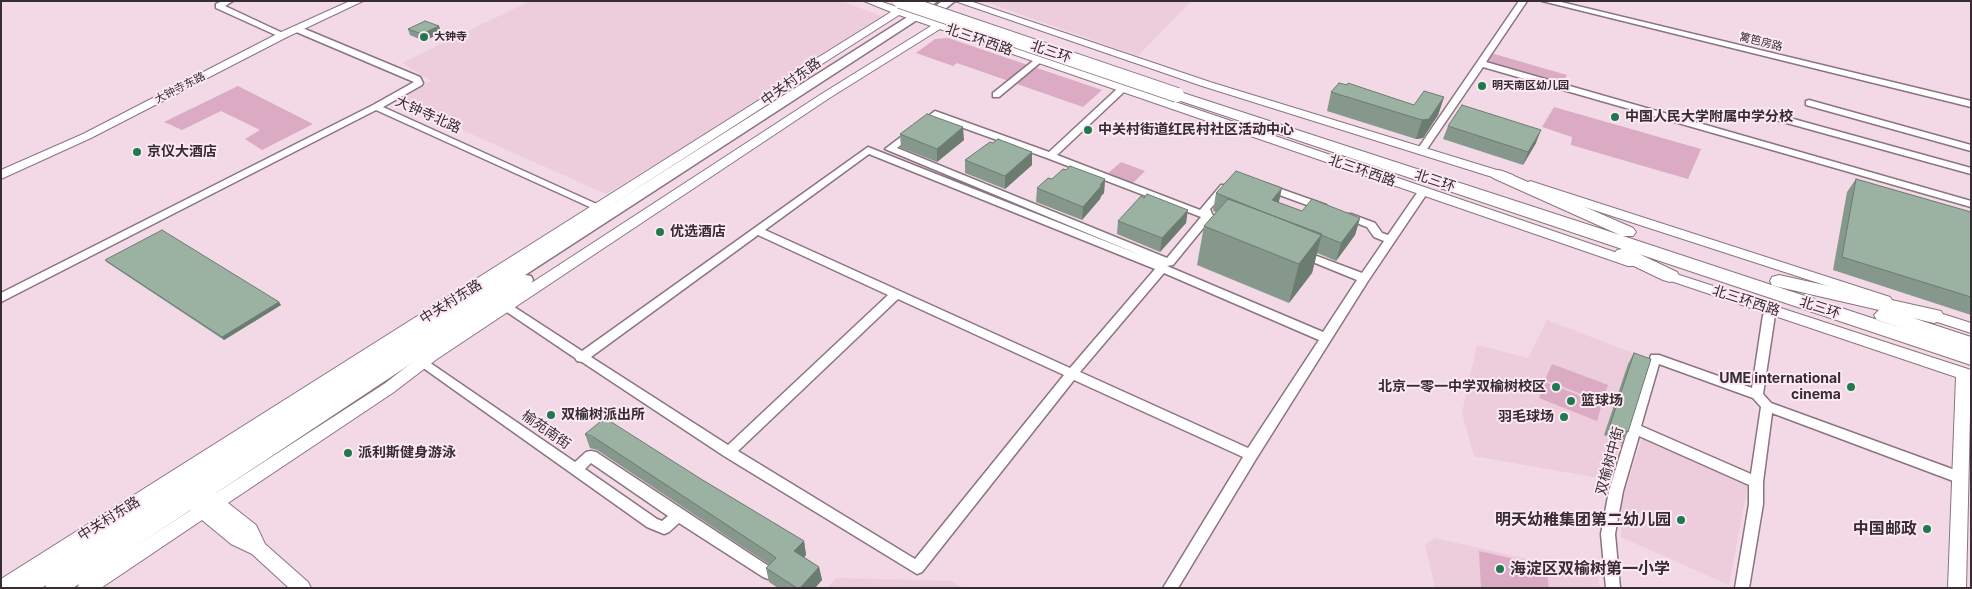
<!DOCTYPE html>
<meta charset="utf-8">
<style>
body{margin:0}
#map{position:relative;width:1972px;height:589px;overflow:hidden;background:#f2d9e5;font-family:Inter,sans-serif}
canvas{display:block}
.frame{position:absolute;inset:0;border:2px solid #362c31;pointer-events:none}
</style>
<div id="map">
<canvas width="1972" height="589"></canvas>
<div class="frame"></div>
</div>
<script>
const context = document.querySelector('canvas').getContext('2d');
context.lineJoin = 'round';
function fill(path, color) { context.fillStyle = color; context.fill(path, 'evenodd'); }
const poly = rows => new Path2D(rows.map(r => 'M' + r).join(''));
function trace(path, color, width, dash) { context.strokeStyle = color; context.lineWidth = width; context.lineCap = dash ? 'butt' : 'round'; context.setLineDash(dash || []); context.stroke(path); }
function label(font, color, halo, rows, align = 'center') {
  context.font = font + ' Inter,"Noto Sans SC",sans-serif'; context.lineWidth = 4; context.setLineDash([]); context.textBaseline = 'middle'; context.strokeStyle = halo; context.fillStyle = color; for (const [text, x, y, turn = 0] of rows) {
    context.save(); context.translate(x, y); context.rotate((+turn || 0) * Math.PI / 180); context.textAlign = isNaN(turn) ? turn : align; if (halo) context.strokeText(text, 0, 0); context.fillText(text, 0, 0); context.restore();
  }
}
fill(poly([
 [530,1,841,1,893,20,606,194,397,101,431,81,402,63],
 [983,1,1191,1,1138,56],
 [1547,320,1651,360,1616,481,1474,456,1462,413,1477,345,1528,358],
 [1642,438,1748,483,1729,585,1621,537,1621,504],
 [1435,538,1598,575,1600,588,1435,588,1425,545],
 [836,578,952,581,962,588,827,588]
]), '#edccdc');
fill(poly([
 [948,38,1102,90,1083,107,957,63,953,66,916,53,935,39],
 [1491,53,1567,75,1561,85,1485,63],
 [238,86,313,124,262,150,245,139,260,130,221,111,182,130,164,122],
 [1554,107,1701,149,1688,179,1571,145,1572,137,1542,127],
 [1121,162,1145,171,1131,185,1106,175],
 [1552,364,1608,385,1602,402,1545,380],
 [1545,382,1602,404,1597,421,1539,398],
 [1479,551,1546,566,1549,588,1481,588]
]), '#daabc3');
const minor = poly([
 [222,1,233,1,225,6,287,35,286,37,280,37,216,8,216,4,222,1],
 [1519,1,1527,1,1486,62,1971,201,1971,207,1483,67,1425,152,1419,152,1417,150,1519,1],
 [1542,1,1557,1,1971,101,1971,107,1542,1],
 [294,27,300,27,420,77,423,83,422,85,383,107,612,211,611,213,603,213,376,110,1,302,1,293,373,105,414,82,294,31,294,27],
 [1038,57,1042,60,1041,62,999,97,993,97,993,93,1038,57],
 [1122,86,1125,87,1125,91,1057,155,1200,210,1221,185,1229,185,1230,187,1229,189,1210,209,1212,214,1216,218,1215,220,1209,221,1173,265,1167,266,1323,332,1357,280,1298,256,1297,254,1298,252,1306,252,1362,273,1384,241,1374,237,1367,227,1343,218,1342,216,1343,214,1351,214,1375,223,1382,233,1388,235,1419,190,1427,190,1428,192,1368,281,1256,459,1178,588,1163,588,1243,457,1074,380,922,572,917,574,724,456,582,362,577,361,575,358,492,302,494,299,502,299,582,351,868,147,1140,255,885,149,935,111,1049,152,1119,87,1122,86],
 [936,118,1047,158,1201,217,1167,258,897,148,936,118],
 [869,154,1155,269,1070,368,765,230,869,154],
 [758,235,888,295,728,445,591,357,758,235],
 [1164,273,1319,340,1248,448,1080,372,1164,273],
 [898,299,1064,375,915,559,738,451,898,299],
 [1809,100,1971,145,1971,151,1806,105,1806,101,1809,100],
 [1768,112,1971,168,1971,174,1765,117,1765,113,1768,112],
 [1267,184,1326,205,1327,207,1326,209,1318,209,1263,189,1262,187,1267,184],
 [1769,311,1775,315,1763,394,1771,403,1966,474,1968,478,1966,482,1961,483,1956,482,1772,413,1763,482,1763,504,1749,588,1735,588,1749,504,1749,485,1639,436,1623,491,1615,534,1620,588,1606,588,1601,534,1609,491,1651,355,1659,355,1752,388,1763,315,1769,311],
 [1659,364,1753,398,1761,407,1751,474,1641,426,1659,364],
 [423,358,575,462,586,452,591,451,596,452,773,569,775,573,773,577,768,579,763,577,679,523,669,532,664,534,647,527,419,365,417,362,419,359,423,358],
 [591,463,668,516,662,521,657,519,585,469,591,463]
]);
const tertiary = poly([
 [350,1,363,1,287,37,91,138,1,179,1,170,83,134,279,33,350,1],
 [864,1,879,1,897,7,906,6,908,8,906,10,1638,260,1640,263,1638,266,1628,266,940,29,831,97,437,359,394,392,228,503,256,525,265,544,308,582,311,588,289,588,252,554,231,544,202,520,101,588,77,588,80,582,191,510,188,505,190,500,196,498,203,501,202,498,204,493,210,491,216,493,384,384,427,351,823,93,931,26,899,15,822,64,799,84,17,588,1,588,1,579,791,80,814,60,891,12,864,1],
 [955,1,970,1,1210,82,1513,175,1515,178,1509,182,1505,181,1202,86,955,1],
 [1530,181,1890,297,1892,300,1890,303,1880,303,1526,188,1524,185,1530,181],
 [1661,269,1971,370,1966,588,1948,588,1956,377,1656,276,1654,273,1656,270,1661,269],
 [1924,308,1971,323,1971,333,1919,316,1917,313,1919,310,1924,308]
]);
const secondary = poly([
 [924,1,937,1,917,20,525,275,531,276,533,280,531,284,73,588,45,588,46,585,42,588,14,588,17,581,909,16,924,1],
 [942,1,955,1,929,22,921,22,919,20,921,18,942,1]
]);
const trunk = poly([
 [1177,91,1620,235,1493,178,1491,175,1493,172,1499,170,1505,172,1633,228,1636,232,1633,236,1623,236,1905,329,1877,320,1874,315,1879,310,1779,287,1772,285,1770,281,1772,277,1779,275,1941,311,1944,316,1941,321,1934,323,1913,318,1971,337,1971,365,1639,254,1677,272,1679,276,1677,280,1670,282,1663,280,1617,258,1614,254,1617,250,1622,249,1172,98,1170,95,1172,92,1177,91]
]);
trace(minor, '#8a747f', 3);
trace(tertiary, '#8a747f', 2);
trace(secondary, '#8a747f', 3);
trace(trunk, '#8a747f', 2);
fill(minor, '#fff');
fill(tertiary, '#fff');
fill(secondary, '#fff');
fill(trunk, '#fff');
const trunkBridge = poly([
 [900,1,1177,95]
]);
trace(trunkBridge, '#8a747f', 16, []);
trace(trunkBridge, '#fff', 14);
fill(poly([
 [439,26,441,33,424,41,410,35,408,29],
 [1331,92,1414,105,1444,97,1438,115,1423,138,1416,139,1327,111],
 [1448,126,1536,143,1523,165,1443,139],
 [900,134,964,140,937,162,901,148],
 [993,143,1032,152,1032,165,1005,189,965,173,965,160],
 [1052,179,1105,179,1104,193,1101,196,1100,199,1082,220,1036,202,1037,188],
 [1856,179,1971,212,1971,315,1833,270,1847,192],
 [1216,193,1279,203,1302,211,1360,218,1355,235,1336,261,1317,253,1312,273,1289,303,1197,265,1204,226,1216,212,1213,211],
 [1118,221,1186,223,1160,252,1117,234],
 [105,260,279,302,281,305,224,340,108,263],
 [1634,353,1628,432,1622,443,1604,435,1628,364],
 [585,434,701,479,804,541,806,555,804,557,819,567,822,580,815,588,778,588,769,582,766,568,770,565,597,450,590,448]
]), '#85988b');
fill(poly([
 [439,26,441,33,424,41,422,34],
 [1444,97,1438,115,1423,138,1416,139,1422,120],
 [963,127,964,140,937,162,937,149],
 [1541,130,1536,143,1523,165,1528,152],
 [1032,152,1032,165,1005,189,1005,176],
 [1105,179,1104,193,1101,196,1100,199,1082,220,1083,207,1100,185],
 [1282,188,1278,206,1272,200],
 [1188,210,1186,223,1160,252,1162,238],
 [1360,218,1355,235,1336,261,1341,243],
 [1322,234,1312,273,1289,303,1299,264],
 [279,302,281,305,224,340,222,337],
 [804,541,806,555,797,565,794,551],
 [819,567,822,580,815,588,800,588]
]), '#6c7c71');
const building = poly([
 [425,21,439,26,422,34,408,29,425,21],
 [1339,83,1347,85,1348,83,1414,105,1424,91,1444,97,1429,119,1422,120,1331,92,1339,83],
 [1462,105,1541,130,1528,152,1448,126,1462,105],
 [927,114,963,127,937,149,900,134,927,114],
 [998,139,1032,152,1005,176,965,160,990,142,993,143,998,139],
 [1070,166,1105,179,1100,185,1102,185,1083,207,1037,188,1048,178,1052,179,1063,169,1066,170,1070,166],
 [1236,171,1282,188,1272,200,1302,211,1312,199,1360,218,1341,243,1216,193,1236,171],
 [1856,179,1971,212,1971,297,1842,257,1856,179],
 [1147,194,1188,210,1162,238,1118,221,1141,196,1144,198,1147,194],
 [1228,199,1322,234,1299,264,1204,226,1228,199],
 [162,230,279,302,222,337,105,260,162,230],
 [1634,353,1651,359,1628,432,1610,425,1634,353],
 [605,418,701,479,804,541,794,551,819,567,800,588,797,588,766,568,776,558,771,554,592,436,585,434,605,418]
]);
fill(building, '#9bb1a2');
trace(building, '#6c7c71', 1);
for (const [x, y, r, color] of [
 [424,37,5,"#20794e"],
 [1482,86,5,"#20794e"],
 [1615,117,5,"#20794e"],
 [1088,130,5,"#20794e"],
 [137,152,5,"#20794e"],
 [660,232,5,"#20794e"],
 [1556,387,5,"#20794e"],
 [1851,387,5,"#20794e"],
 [1571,401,5,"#20794e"],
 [551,415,5,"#20794e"],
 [1564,417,5,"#20794e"],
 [348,453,5,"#20794e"],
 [1681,520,5,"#20794e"],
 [1927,529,5,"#20794e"],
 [1500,569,5,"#20794e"]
]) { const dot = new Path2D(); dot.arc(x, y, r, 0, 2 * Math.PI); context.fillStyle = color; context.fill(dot); trace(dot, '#fce8f2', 2); }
label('bold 11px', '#362c31', '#fce8f2', [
 ["大钟寺",434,37],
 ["明天南区幼儿园",1492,86]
], 'left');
label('11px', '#362c31', '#fce8f2', [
 ["篱笆房路",1761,42,14],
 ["大钟寺东路",180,88,-27]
]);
label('14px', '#362c31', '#fce8f2', [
 ["北三环西路",979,40,19],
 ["北三环",1051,52,19],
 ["中关村东路",791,82,-36],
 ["大钟寺北路",428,115,24],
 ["北三环西路",1362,171,19],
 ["北三环",1435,181,19],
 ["北三环西路",1746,301,18],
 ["中关村东路",451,302,-32],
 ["北三环",1820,308,18],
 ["榆苑南街",546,430,35],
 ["双榆树中街",1610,461,-75],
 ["中关村东路",109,519,-32]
]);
label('bold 14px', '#362c31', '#fce8f2', [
 ["中国人民大学附属中学分校",1625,117],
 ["中关村街道红民村社区活动中心",1098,130],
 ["京仪大酒店",147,152],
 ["优选酒店",670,232],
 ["UME international",1841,379,"right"],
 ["cinema",1841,395,"right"],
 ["北京一零一中学双榆树校区",1546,387,"right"],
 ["篮球场",1581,401],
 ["双榆树派出所",561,415],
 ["羽毛球场",1554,417,"right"],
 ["派利斯健身游泳",358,453]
], 'left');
label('bold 16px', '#362c31', '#fce8f2', [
 ["明天幼稚集团第二幼儿园",1671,520],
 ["中国邮政",1917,529],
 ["海淀区双榆树第一小学",1510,569,"left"]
], 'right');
</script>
